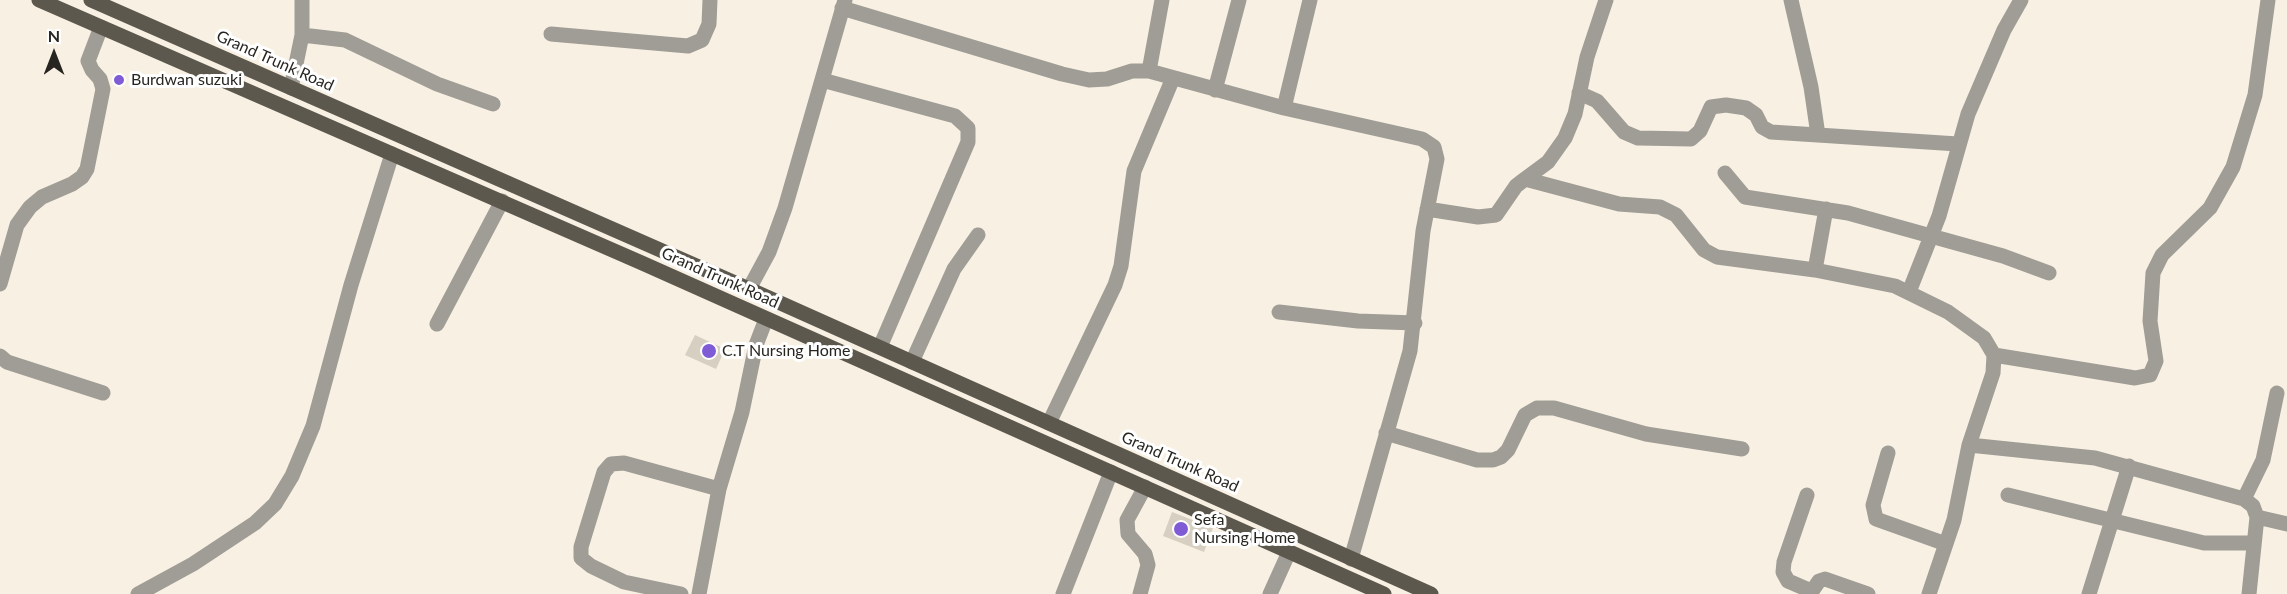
<!DOCTYPE html>
<style>
body{margin:0}
#map{position:relative;width:2287px;height:594px;overflow:hidden;background:#f8f1e3;font-family:Lato,sans-serif}
canvas{display:block}
.north{position:absolute;left:24px;top:24px;width:60px;height:60px;-webkit-text-stroke:4px #fff;paint-order:stroke;rotate:0deg;font-size:16px;font-weight:700;line-height:24px;text-align:center;color:#272520}
.north::after{content:'';display:block;margin:auto;width:21px;height:27px;background:#272520;clip-path:polygon(50% 0,100% 100%,50% 72%,0 100%)}
</style>
<div id="map">
<canvas width="2287" height="594"></canvas>
<div class="north">N</div>
</div>
<script>
const context = document.querySelector('canvas').getContext('2d');
context.lineJoin = 'round';
function fill(path, color) { context.fillStyle = color; context.fill(path, 'evenodd'); }
const poly = rows => new Path2D(rows.map(r => 'M' + r).join(''));
function trace(path, color, width, dash) { context.strokeStyle = color; context.lineWidth = width; context.lineCap = dash ? 'butt' : 'round'; context.setLineDash(dash || []); context.stroke(path); }
function label(font, color, halo, rows, align = 'center') {
  context.font = font + ' Lato,sans-serif'; context.lineWidth = 6; context.setLineDash([]); context.textBaseline = 'middle'; context.strokeStyle = halo; context.fillStyle = color; for (const [text, x, y, turn = 0] of rows) {
    context.save(); context.translate(x, y); context.rotate((+turn || 0) * Math.PI / 180); context.textAlign = isNaN(turn) ? turn : align; if (halo) context.strokeText(text, 0, 0); context.fillText(text, 0, 0); context.restore();
  }
}
fill(poly([
 [695,335,725,349,716,369,685,355],
 [1172,512,1213,528,1204,552,1163,536]
]), '#d6cfc2');
trace(poly([
 [1791,0,1811,87,1818,135],
 [842,8,1062,74,1089,80,1107,79,1132,71,1149,71,1284,108,1422,139,1434,147,1437,159,1423,231,1410,351,1351,559],
 [551,34,688,46,702,40,709,24,710,0],
 [302,35,345,40,437,84,493,104],
 [1149,71,1162,0],
 [822,80,955,116,968,128,968,142,880,347],
 [291,88,302,35,302,0],
 [1215,90,1239,0],
 [1579,93,1597,101,1624,132,1638,138,1691,139,1700,131,1711,107,1726,105,1746,108,1756,115,1762,127,1771,132,1958,144],
 [1284,108,1310,0],
 [1725,173,1745,197,1848,213,2003,256,2049,273],
 [1525,179,1548,162,1565,138,1575,114,1587,57,1606,0],
 [1427,209,1478,217,1496,215,1516,186,1525,179,1619,204,1660,207,1676,215,1704,250,1717,257,1815,270,1895,286,1948,312,1984,338,1994,355,1993,373,1969,445,1954,520,1929,594],
 [1815,270,1826,209],
 [0,284,17,225,30,207,42,197,72,184,82,177,87,169,103,89,100,79,92,70,88,61,101,27],
 [749,289,769,252,785,208,845,0],
 [1909,292,1939,216,1968,114,2004,30,2021,0],
 [1279,312,1358,321,1415,323],
 [437,324,502,201],
 [1994,355,2135,378,2150,375,2156,361,2150,321,2153,273,2162,255,2210,208,2233,167,2255,95,2268,0],
 [0,356,7,362,103,393],
 [912,362,954,269,978,235],
 [1049,423,1115,285,1121,266,1134,171,1173,78],
 [1386,433,1477,460,1493,460,1501,457,1508,450,1525,415,1537,408,1554,408,1646,434,1742,449],
 [1969,445,2095,458,2244,499,2253,506,2257,517,2249,594],
 [1888,453,1873,505,1876,519,1946,544],
 [1807,495,1784,562,1783,572,1788,581,1811,591],
 [2008,495,2204,543,2252,543],
 [2244,499,2263,460,2277,393],
 [2257,517,2287,524],
 [138,594,193,564,255,523,275,504,292,476,313,426,351,285,392,154],
 [681,594,624,582,591,566,581,558,581,547,604,472,611,464,624,463,719,489],
 [699,594,719,489,742,412,756,345,766,319],
 [1063,594,1111,472],
 [1140,594,1148,565,1145,554,1128,534,1127,520,1145,487],
 [1270,594,1289,552],
 [1810,594,1819,581,1825,579,1868,594],
 [2089,594,2129,466]
]), '#a09d97', 15);
trace(poly([
 [39,0,642,263,1384,594],
 [91,0,749,289,1431,594]
]), '#5d584e', 15);
for (const [x, y, r, color] of [
 [119,80,6,"#7f5bd5"],
 [709,351,8,"#7f5bd5"],
 [1181,529,8,"#7f5bd5"]
]) { const dot = new Path2D(); dot.arc(x, y, r, 0, 2 * Math.PI); context.fillStyle = color; context.fill(dot); trace(dot, '#fff', 2); }
label('16px', '#272520', '#fff', [
 ["Grand Trunk Road",275,61,24],
 ["Grand Trunk Road",720,278,24],
 ["Grand Trunk Road",1180,462,24]
]);
label('16px', '#272520', '#fff', [
 ["Burdwan suzuki",131,80],
 ["C.T Nursing Home",722,351],
 ["Sefa",1194,520],
 ["Nursing Home",1194,538]
], 'left');
</script>
